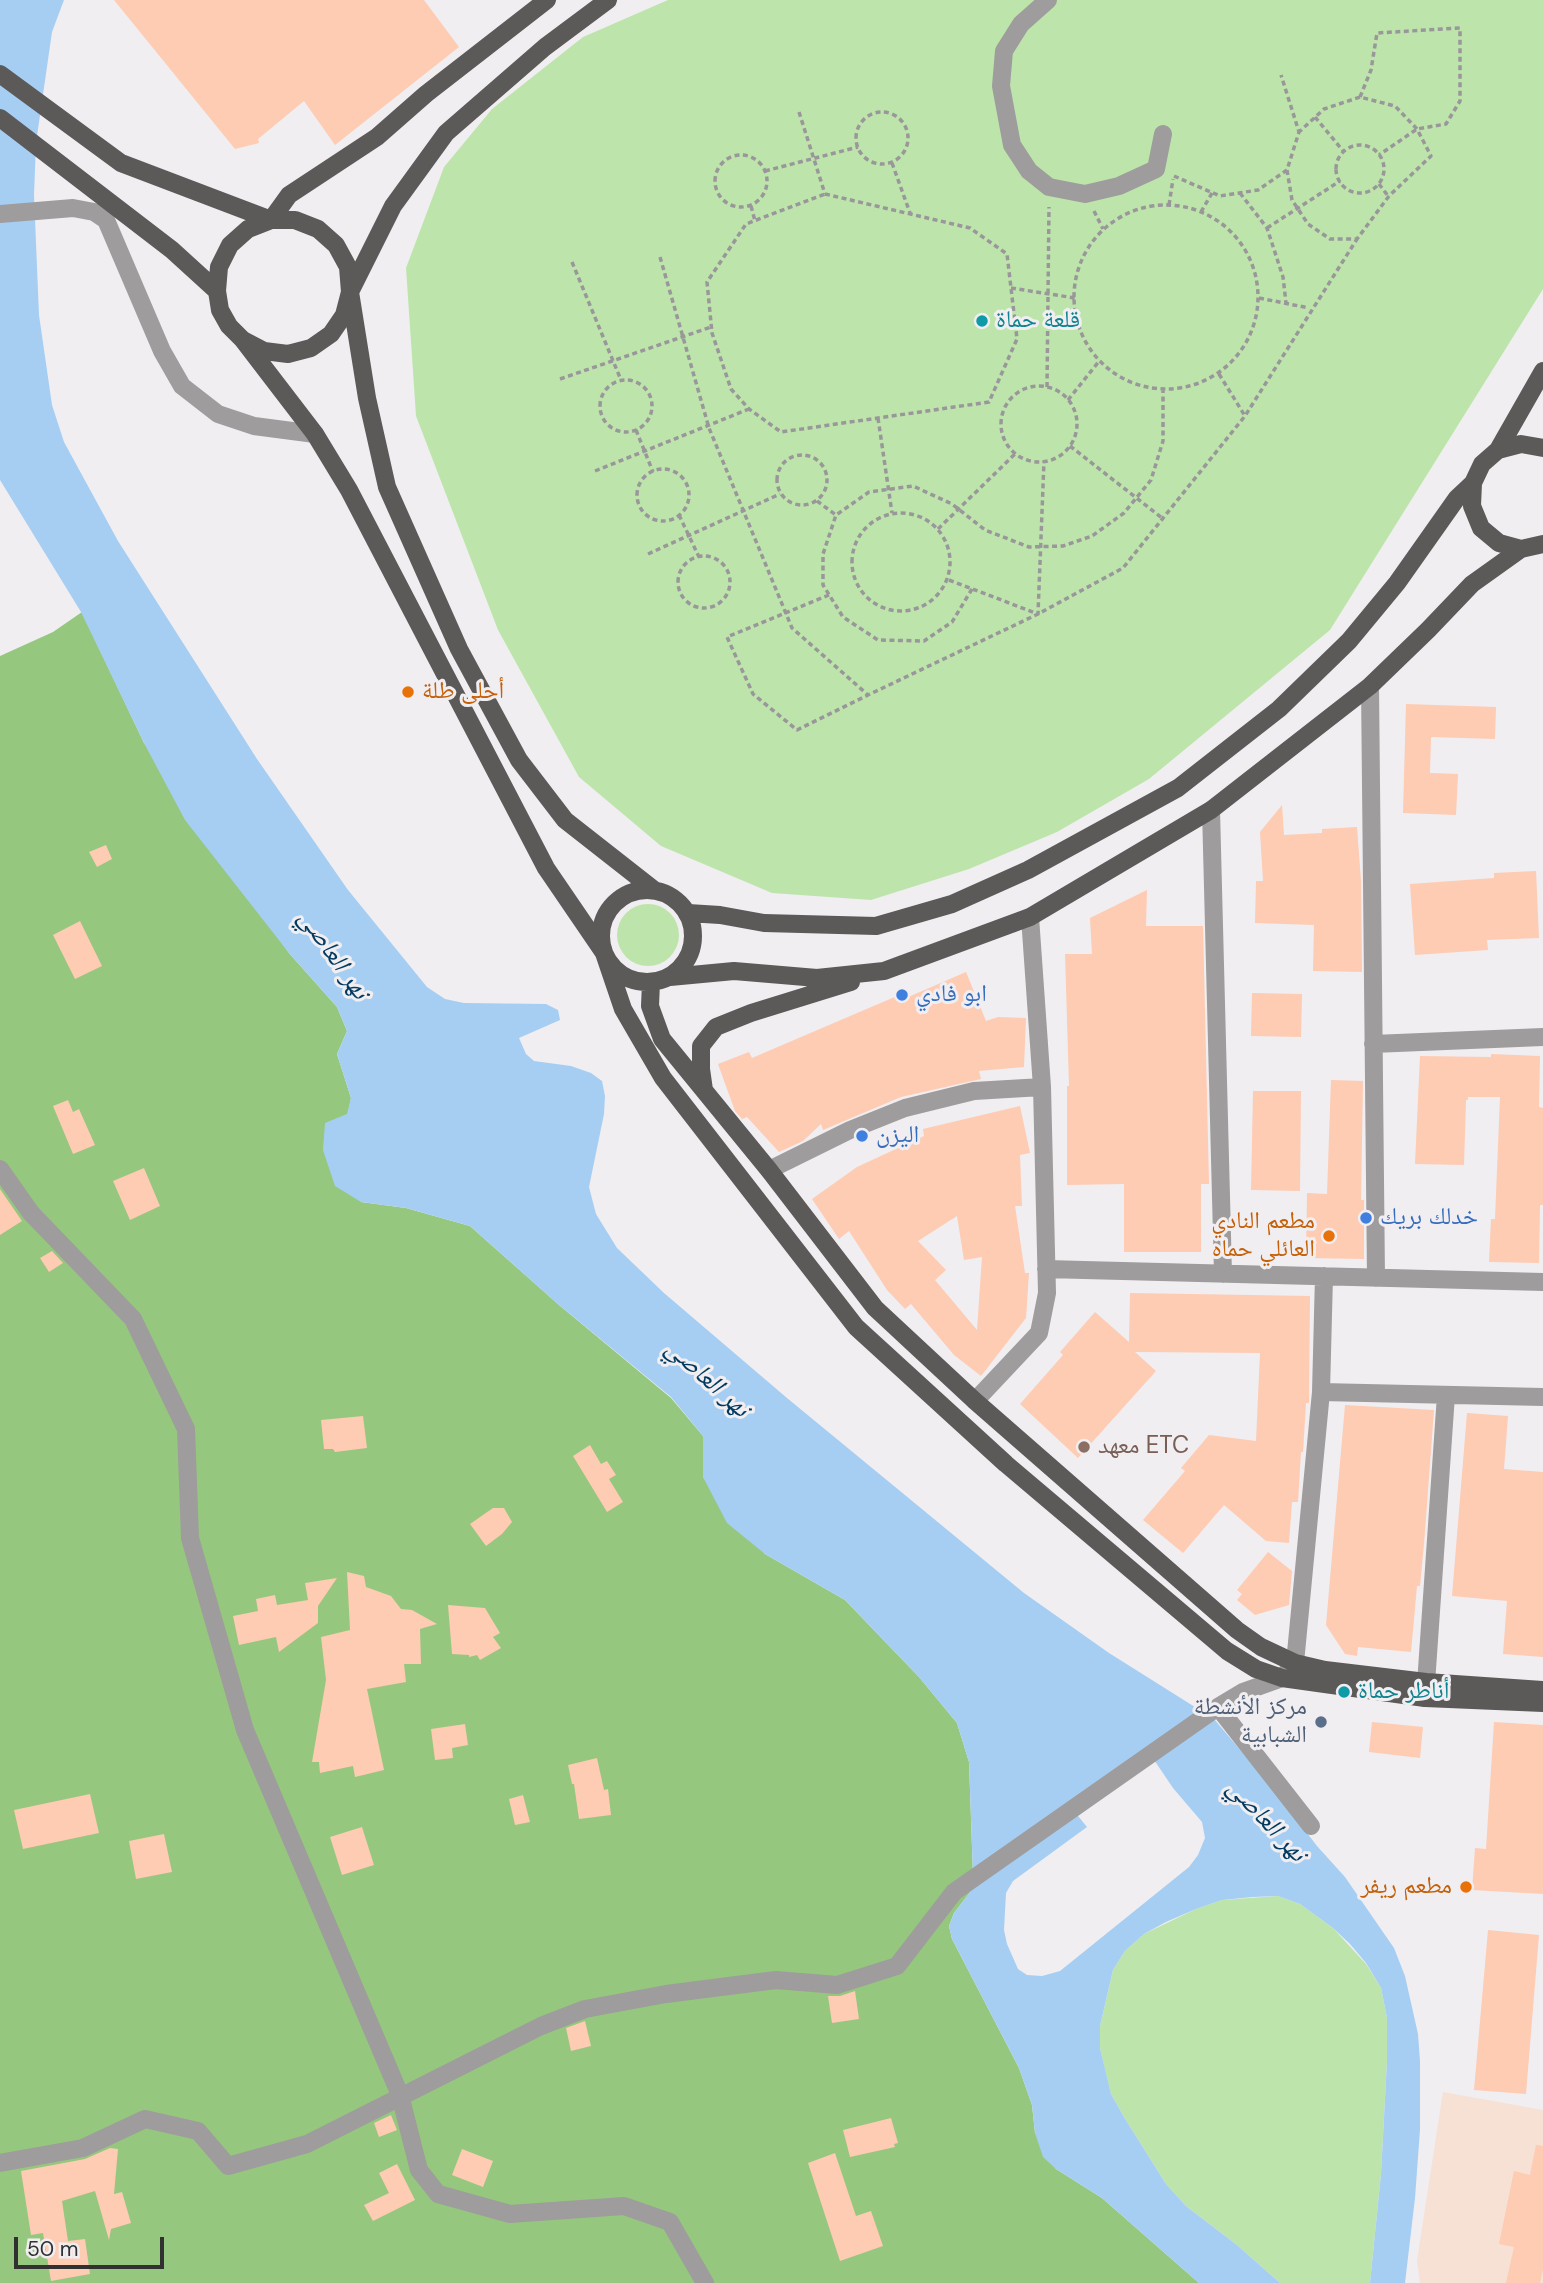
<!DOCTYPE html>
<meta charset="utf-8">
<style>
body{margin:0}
#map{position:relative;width:1543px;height:2283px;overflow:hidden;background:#f0eef1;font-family:"DM Sans",sans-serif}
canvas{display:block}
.scale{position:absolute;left:14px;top:2237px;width:150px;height:32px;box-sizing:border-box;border:4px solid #323132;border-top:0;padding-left:9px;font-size:21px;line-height:24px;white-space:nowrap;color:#323132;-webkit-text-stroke:5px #f0eef1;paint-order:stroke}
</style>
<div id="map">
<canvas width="1543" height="2283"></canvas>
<div class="scale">50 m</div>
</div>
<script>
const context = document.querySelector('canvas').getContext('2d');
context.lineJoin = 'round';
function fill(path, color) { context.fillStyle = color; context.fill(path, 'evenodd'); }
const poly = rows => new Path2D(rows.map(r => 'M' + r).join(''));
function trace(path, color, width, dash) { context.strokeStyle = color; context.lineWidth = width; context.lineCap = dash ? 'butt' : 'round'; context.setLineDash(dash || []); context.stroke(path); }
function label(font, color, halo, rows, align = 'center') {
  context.font = font + ' "DM Sans","Noto Naskh Arabic",sans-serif'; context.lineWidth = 6; context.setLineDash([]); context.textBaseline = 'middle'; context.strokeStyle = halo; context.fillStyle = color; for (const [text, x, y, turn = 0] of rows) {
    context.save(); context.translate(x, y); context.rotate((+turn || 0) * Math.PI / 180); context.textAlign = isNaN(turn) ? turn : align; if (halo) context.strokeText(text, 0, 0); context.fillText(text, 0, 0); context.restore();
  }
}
fill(poly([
 [1443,2092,1543,2110,1543,2283,1420,2283,1417,2261]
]), '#f7e0d4');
fill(poly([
 [668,0,1543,0,1543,289,1330,630,1149,779,1057,832,969,869,871,900,772,893,661,846,579,777,498,630,416,416,406,268,444,167,492,109,583,37],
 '617 935a31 31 0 1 1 62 0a31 31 0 1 1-62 0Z',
 [1278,1896,1300,1904,1333,1928,1366,1964,1381,1988,1387,2018,1387,2061,1381,2174,1370,2283,1280,2283,1237,2245,1186,2206,1166,2184,1124,2117,1111,2094,1105,2070,1100,2048,1100,2026,1113,1970,1125,1951,1144,1934,1196,1909,1222,1900]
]), '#bde5ab');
fill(poly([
 [82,612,144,743,289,953,337,1007,347,1031,337,1054,351,1098,348,1114,361,1202,406,1208,470,1226,559,1305,671,1398,703,1436,703,1477,765,1554,845,1600,919,1677,957,1723,969,1762,973,1875,971,1891,954,1913,949,1926,952,1939,1019,2068,1032,2105,1035,2133,1056,2169,1102,2198,1199,2283,0,2283,0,656,53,632]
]), '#96c77e');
fill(poly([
 [0,0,64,0,52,32,36,143,34,195,39,315,52,405,64,442,118,541,257,759,348,890,427,987,445,999,464,1003,546,1004,558,1010,560,1020,519,1038,526,1054,534,1061,571,1066,591,1073,602,1081,605,1096,604,1114,589,1187,596,1214,617,1248,664,1293,787,1398,1024,1593,1109,1653,1214,1719,1270,1785,1317,1846,1345,1877,1394,1948,1405,1976,1418,2034,1420,2061,1420,2130,1415,2198,1405,2283,1370,2283,1381,2174,1387,2061,1387,2018,1381,1988,1366,1963,1350,1944,1333,1928,1300,1904,1278,1896,1253,1897,1222,1900,1196,1909,1166,1922,1144,1934,1125,1951,1113,1970,1100,2026,1100,2048,1111,2094,1124,2117,1166,2184,1186,2206,1237,2245,1280,2283,1199,2283,1102,2198,1056,2169,1043,2157,1035,2133,1032,2105,1019,2068,952,1939,949,1926,954,1913,971,1891,973,1875,969,1762,957,1723,919,1677,845,1600,765,1554,727,1523,703,1477,703,1436,671,1397,559,1305,470,1226,406,1208,361,1202,335,1186,323,1150,325,1123,347,1114,351,1098,337,1054,347,1031,337,1007,289,953,185,820,144,743,81,612,0,480],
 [1146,1748,1173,1788,1202,1822,1205,1838,1198,1855,1189,1867,1060,1971,1042,1976,1027,1975,1018,1969,1007,1944,1004,1930,1006,1893,1013,1881,1087,1827,1070,1806]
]), '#a6cef3');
fill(poly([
 [114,0,424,0,459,47,335,145,304,101,258,139,259,143,235,149],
 [1406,704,1496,707,1495,739,1431,737,1430,773,1458,774,1456,815,1403,813],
 [1282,805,1284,835,1322,833,1322,829,1357,827,1361,881,1362,972,1313,971,1314,925,1255,923,1256,881,1263,881,1260,832],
 [106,845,112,859,97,867,89,852],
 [1536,871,1539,938,1487,940,1488,950,1415,955,1410,884,1494,878,1494,873],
 [1147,890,1146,926,1203,926,1209,1184,1201,1184,1201,1252,1124,1252,1124,1184,1067,1185,1067,1086,1069,1086,1065,954,1092,954,1090,918],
 [80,921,102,966,75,979,53,935],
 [966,972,986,1021,998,1017,1026,1018,1024,1067,979,1071,981,1079,901,1097,823,1130,821,1124,803,1141,779,1152,747,1117,742,1119,735,1111,718,1064,749,1052,752,1058,904,993,906,998],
 [1252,993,1302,994,1301,1037,1251,1036],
 [1491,1054,1540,1056,1539,1107,1543,1108,1543,1205,1540,1205,1539,1263,1489,1262,1491,1219,1495,1219,1500,1097,1468,1097,1468,1100,1466,1100,1464,1165,1415,1164,1420,1056,1491,1057],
 [1331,1080,1363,1081,1361,1200,1364,1200,1364,1259,1306,1258,1307,1193,1327,1194],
 [1253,1091,1301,1091,1300,1191,1251,1190],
 [68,1100,73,1112,79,1109,95,1145,73,1154,53,1106],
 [1020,1106,1030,1153,1020,1155,1022,1206,1015,1206,1025,1273,1029,1273,1026,1318,981,1376,954,1355,911,1304,905,1309,887,1290,849,1231,839,1239,812,1199,857,1167,924,1136,923,1129],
 [957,1216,964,1260,982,1257,977,1330,935,1280,946,1270,918,1241],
 [144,1168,160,1206,130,1220,113,1181],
 [0,1189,22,1221,0,1235],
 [52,1251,63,1263,49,1272,40,1258],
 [1130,1293,1310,1296,1309,1395,1309,1403,1306,1403,1303,1452,1301,1452,1298,1502,1292,1502,1289,1543,1266,1541,1224,1505,1183,1553,1143,1520,1185,1471,1181,1468,1209,1435,1256,1441,1260,1353,1135,1352,1156,1371,1078,1458,1020,1404,1063,1355,1060,1352,1095,1312,1129,1342],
 [1345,1405,1434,1410,1424,1544,1420,1586,1417,1586,1411,1652,1358,1647,1357,1656,1345,1654,1326,1625],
 [1467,1413,1508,1416,1504,1469,1543,1472,1543,1657,1503,1654,1507,1601,1452,1596],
 [363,1416,367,1448,335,1452,333,1449,324,1449,321,1420],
 [590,1445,601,1464,607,1461,616,1475,609,1479,623,1502,607,1512,573,1456],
 [493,1508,504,1508,512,1522,502,1534,486,1546,470,1524],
 [1268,1552,1292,1571,1289,1605,1255,1615,1237,1600,1242,1594,1237,1590],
 [347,1572,364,1576,366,1587,391,1596,401,1609,412,1610,437,1624,420,1629,421,1664,404,1664,406,1682,367,1689,384,1770,355,1777,353,1766,320,1773,319,1762,312,1762,326,1680,321,1637,350,1630],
 [337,1578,318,1606,318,1623,279,1652,276,1637,239,1645,233,1616,258,1611,256,1599,275,1595,277,1605,308,1600,305,1583],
 [448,1605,485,1608,500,1633,493,1637,501,1648,480,1660,477,1655,469,1657,469,1655,452,1654],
 [1372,1722,1423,1727,1420,1758,1369,1752],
 [1494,1722,1543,1725,1543,1894,1472,1890,1475,1848,1486,1849],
 [465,1724,468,1745,452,1748,453,1758,435,1760,431,1729],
 [597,1758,604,1790,608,1789,611,1815,579,1819,574,1784,572,1784,568,1765],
 [90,1794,99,1833,23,1849,14,1810],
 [523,1795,530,1822,515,1825,509,1799],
 [362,1827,374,1865,342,1875,330,1837],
 [164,1834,172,1872,136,1879,129,1841],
 [1488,1930,1539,1935,1526,2094,1474,2090],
 [855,1991,859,2019,832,2023,828,1996,840,1996],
 [585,2021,591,2046,571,2051,566,2028],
 [391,2115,397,2130,379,2137,374,2123],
 [891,2118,898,2143,894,2144,895,2147,850,2157,843,2130],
 [1536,2145,1543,2146,1543,2269,1540,2283,1506,2283,1514,2247,1499,2244,1514,2171,1530,2175],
 [110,2148,118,2149,114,2194,122,2192,131,2223,111,2229,109,2240,95,2191,62,2201,68,2241,85,2239,90,2274,51,2281,43,2233,31,2235,21,2171,85,2159],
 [462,2149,493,2161,483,2187,452,2175],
 [835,2153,856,2216,871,2211,883,2246,840,2261,808,2163],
 [397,2164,415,2200,373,2221,364,2205,389,2193,379,2173]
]), '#fecbb3');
trace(poly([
 [1360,97,1371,70,1377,33,1460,28,1460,101,1446,124,1417,129,1379,155],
 [799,112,825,194],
 '856 138a26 26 0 1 1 52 0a26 26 0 1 1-52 0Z',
 [1315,117,1344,152],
 '1336 169a24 24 0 1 1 48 0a24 24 0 1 1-48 0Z',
 '715 181a26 26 0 1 1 52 0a26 26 0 1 1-52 0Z',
 [892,163,910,213],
 [1287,170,1292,200,1308,224,1330,239,1357,239,1389,196,1431,156,1417,129,1395,106,1360,97,1324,109,1299,132],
 [765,171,858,147],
 [1174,176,1220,196,1258,190,1287,170,1299,132,1281,75],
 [1379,184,1388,196],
 [1240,193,1267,228,1283,277,1286,303],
 [825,194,970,228,1007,254,1017,339,989,402,781,432,749,409,731,389,712,333,707,282,746,224,825,194],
 '1074 297a92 92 0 1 1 184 0a92 92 0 1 1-184 0Z',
 [1169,205,1173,179],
 [751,206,755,221],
 [1094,211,1103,229],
 [1201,212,1212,193],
 [1267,228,1340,181],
 [660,257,709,428,792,628,868,695,1038,614,1123,568,1245,416,1357,239],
 [572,262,621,380],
 [1011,288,1075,298],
 [1259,298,1309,308],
 [1219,374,1245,416],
 [560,379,711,327],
 '600 406a26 26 0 1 1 52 0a26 26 0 1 1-52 0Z',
 '1001 424a38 38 0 1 1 76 0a38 38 0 1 1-76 0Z',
 [1047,387,1049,207],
 [1068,400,1100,360],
 [878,418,892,513],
 [636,430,653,472],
 [1070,446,1162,518],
 '777 480a25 25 0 1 1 50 0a25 25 0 1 1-50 0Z',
 '637 495a26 26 0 1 1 52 0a26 26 0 1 1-52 0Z',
 [595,471,749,409],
 [817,501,836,515],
 '852 562a49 49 0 1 1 98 0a49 49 0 1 1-98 0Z',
 [679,515,699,557],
 [938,529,1015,454],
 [648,554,780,494],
 '678 582a26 26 0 1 1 52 0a26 26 0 1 1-52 0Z',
 [949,580,1038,614,1044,461],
 [972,589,952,622,924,641,878,640,843,617,823,585,823,554,836,515,869,492,913,486,952,504,985,530,1029,547,1063,546,1092,536,1124,513,1151,480,1163,441,1163,390],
 [829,595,727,637,753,694,797,730,868,695]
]), '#999799', 3.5, [5, 3.5]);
trace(poly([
 [1048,0,1021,24,1004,51,1001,86,1012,145,1029,171,1049,187,1085,194,1119,186,1156,169,1163,134],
 [0,214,73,208,94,212,106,220,162,351,182,386,218,414,254,426,315,434],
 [1370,686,1376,1278],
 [1211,810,1223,1274],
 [1373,1044,1543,1037],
 [0,1169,31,1213,133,1319,186,1429,190,1538,245,1730,400,2095,419,2170,438,2194,510,2214,624,2206,670,2222,705,2283],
 [769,1170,850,1130,905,1108,974,1091,1042,1087],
 [1046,1269,1543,1282],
 [1321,1392,1543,1397],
 [975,1401,1039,1333,1047,1293,1042,1087,1030,917],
 [1425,1698,1446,1395],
 [1218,1707,1311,1826],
 [0,2163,83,2148,145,2119,198,2131,228,2166,307,2144,541,2026,585,2009,666,1994,776,1980,837,1985,897,1966,954,1892,1218,1707,1243,1692,1282,1678,1295,1663,1321,1392,1324,1276]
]), '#9e9c9c', 18);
trace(poly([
 [608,0,545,47,446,133,393,206,350,292,367,398,387,487,459,649,519,760,565,820,653,889],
 [0,74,121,163,271,220,289,195,377,137,426,94,547,0],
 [0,118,172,250,217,291],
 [243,340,264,351,288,354,311,348,331,334,344,315,350,292,348,267,336,245,318,229,295,220,271,220,248,229,230,245,219,267,217,291,220,310,229,326,243,340,315,434,349,490,546,868,604,953,623,1009,663,1078,856,1327,1006,1464,1227,1651,1256,1669,1282,1678,1425,1698,1543,1703],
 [1543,448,1521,444,1498,450,1482,464,1473,483,1472,506,1481,528,1499,543,1521,549,1543,544],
 [1498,450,1543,371],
 '601 936a46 46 0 1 1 92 0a46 46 0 1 1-92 0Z',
 [688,913,720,915,764,923,876,926,952,904,1028,870,1178,788,1279,709,1349,641,1397,583,1457,498,1473,483],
 [670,977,734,971,817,978,884,971,1030,917,1211,810,1370,686,1428,630,1472,584,1521,549],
 [651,982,650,1006,662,1039,769,1170,875,1308,975,1401,1237,1630,1261,1647,1295,1663,1325,1670,1426,1682,1543,1690],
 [704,1090,701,1069,701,1046,716,1027,751,1013,851,982]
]), '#5c5959', 18);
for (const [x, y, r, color] of [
 [982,321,7,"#0f9aa8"],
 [408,692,7,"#e8710a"],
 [902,995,7,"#3f7fe0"],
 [862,1136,7,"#3f7fe0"],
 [1366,1218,7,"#3f7fe0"],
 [1329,1236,7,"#e8710a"],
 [1084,1447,7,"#8d6e63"],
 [1344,1692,7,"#0f9aa8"],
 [1321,1722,7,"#5c6f8a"],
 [1466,1887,7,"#e8710a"]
]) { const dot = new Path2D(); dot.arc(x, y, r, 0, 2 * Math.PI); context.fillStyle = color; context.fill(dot); trace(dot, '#f0eef1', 2.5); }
label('24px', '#0d838f', '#f0eef1', [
 ["قلعة حماة",996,321],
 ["أناطر حماة",1358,1692]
], 'left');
label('24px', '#c56008', '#f0eef1', [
 ["أحلى طلة",422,692,"left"],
 ["مطعم النادي",1315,1222],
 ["العائلي حماه",1315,1250],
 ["مطعم ريفر",1452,1887]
], 'right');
label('24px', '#366cbe', '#f0eef1', [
 ["ابو فادي",916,995],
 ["اليزن",876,1136],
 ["خدلك بريك",1380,1218]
], 'left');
label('24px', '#785e54', '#f0eef1', [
 ["معهد ETC",1098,1447]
], 'left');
label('24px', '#4e5e75', '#f0eef1', [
 ["مركز الأنشطة",1307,1708],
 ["الشبابية",1307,1736]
], 'right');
label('italic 26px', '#01395f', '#f0eef1', [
 ["نهر العاصي",333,955,55],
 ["نهر العاصي",707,1379,42],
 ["نهر العاصي",1266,1821,47]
]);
</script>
